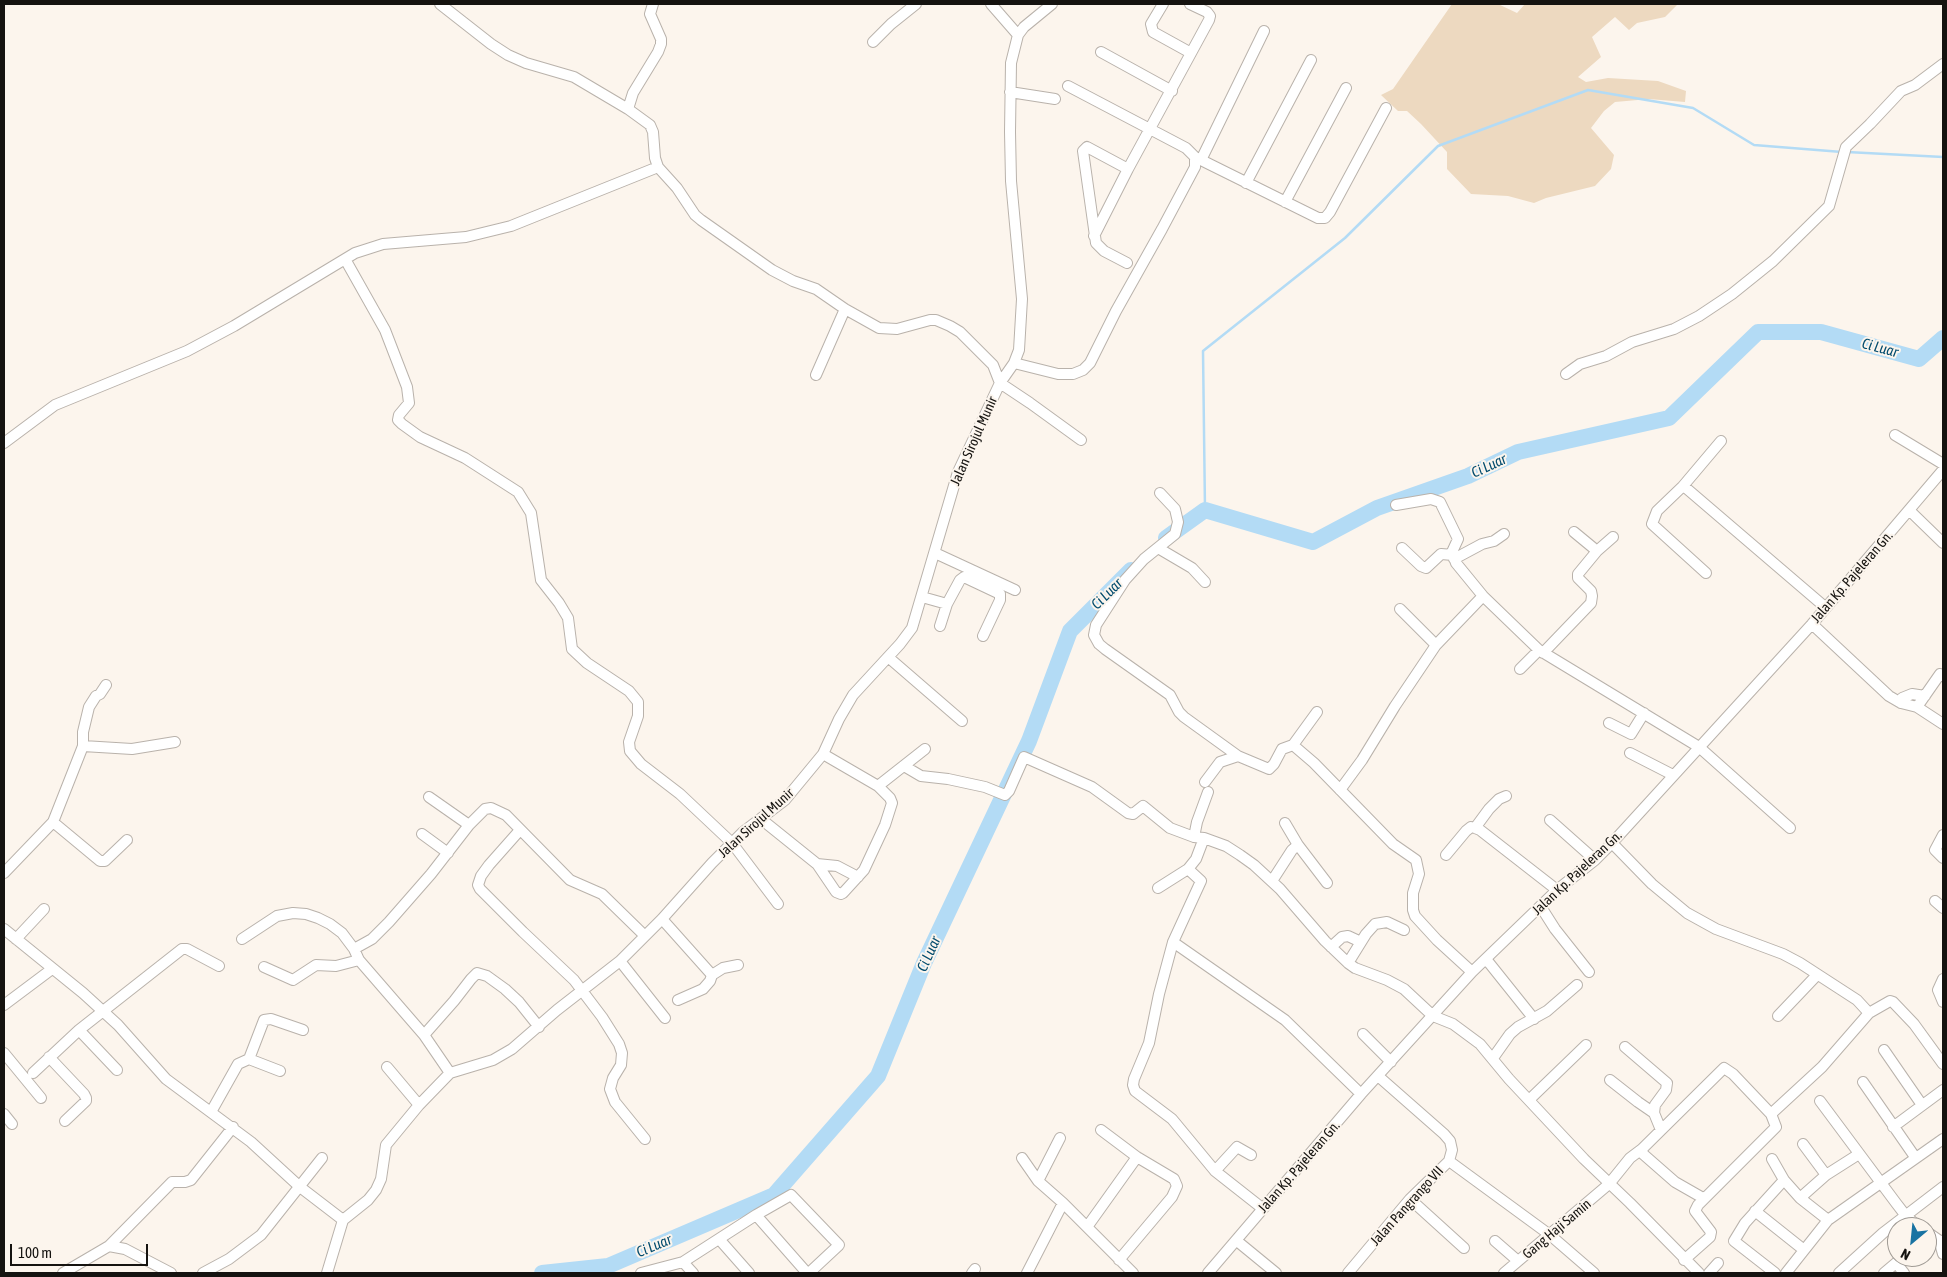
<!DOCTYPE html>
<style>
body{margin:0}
#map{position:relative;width:1947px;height:1277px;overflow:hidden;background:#fcf5ed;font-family:"Asap Condensed",sans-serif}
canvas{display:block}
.frame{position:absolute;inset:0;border:5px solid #151310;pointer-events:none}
.north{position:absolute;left:1887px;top:1217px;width:50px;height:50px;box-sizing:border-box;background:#fcf5ed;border:1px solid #a09b95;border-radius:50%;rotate:208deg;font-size:14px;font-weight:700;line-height:20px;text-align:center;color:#151310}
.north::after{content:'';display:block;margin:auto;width:18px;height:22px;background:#1973a2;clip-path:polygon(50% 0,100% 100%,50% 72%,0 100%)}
.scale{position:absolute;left:10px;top:1244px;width:138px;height:22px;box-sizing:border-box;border:2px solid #151310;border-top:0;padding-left:6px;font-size:15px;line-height:18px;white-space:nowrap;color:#151310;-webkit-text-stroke:4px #fcf5ed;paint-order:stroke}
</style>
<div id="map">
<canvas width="1947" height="1277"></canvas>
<div class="frame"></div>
<div class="north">N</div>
<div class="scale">100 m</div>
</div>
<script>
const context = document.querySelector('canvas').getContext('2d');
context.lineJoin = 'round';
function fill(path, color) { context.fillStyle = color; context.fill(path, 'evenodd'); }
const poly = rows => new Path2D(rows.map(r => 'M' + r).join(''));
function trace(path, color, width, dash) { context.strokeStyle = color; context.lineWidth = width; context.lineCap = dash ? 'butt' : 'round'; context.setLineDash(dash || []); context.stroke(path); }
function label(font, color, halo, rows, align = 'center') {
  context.font = font + ' "Asap Condensed",sans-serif'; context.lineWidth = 4; context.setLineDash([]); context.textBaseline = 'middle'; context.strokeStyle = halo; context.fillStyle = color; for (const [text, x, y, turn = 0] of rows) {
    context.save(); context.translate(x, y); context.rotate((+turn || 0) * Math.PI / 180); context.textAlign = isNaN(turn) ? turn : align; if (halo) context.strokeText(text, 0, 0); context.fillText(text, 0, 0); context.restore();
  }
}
fill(poly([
 [1452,4,1498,4,1517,13,1525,4,1678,4,1665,17,1637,23,1629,30,1615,17,1592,37,1601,57,1578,77,1586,82,1608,78,1658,81,1686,91,1685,102,1649,99,1615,102,1604,111,1591,128,1614,155,1611,169,1595,186,1546,198,1534,203,1508,196,1471,194,1447,169,1447,152,1421,124,1407,111,1398,111,1381,95,1393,89]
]), '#edd9c0');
trace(poly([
 [1847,152,1943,157],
 [1205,510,1203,351,1345,238,1438,146,1588,90,1693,108,1754,145,1842,152]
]), '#b3dbf5', 2.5);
trace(poly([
 [1166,538,1205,510,1313,542,1377,508,1468,476,1518,452,1669,418,1758,332,1821,332,1919,359,1943,338],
 [542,1273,608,1266,774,1195,878,1076,924,963,1029,741,1070,631,1131,570]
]), '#b3dbf5', 16);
const minor = poly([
 [440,4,491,44,508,55,526,63,574,77,628,109,650,125,653,132,655,158,658,167,677,188,695,215,701,220,772,270,793,281,816,289,845,309,879,328,897,329,930,320,936,320,950,326,960,332,993,365,1000,383,1030,403,1081,440],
 [991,4,1018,35],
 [1163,4,1151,24,1153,32,1191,53],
 [873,42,891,24,916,4],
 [1101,52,1172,91],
 [1010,92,1055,99],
 [628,109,633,93,658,52,661,44,661,39,650,14,653,4],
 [1195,157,1318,218,1325,218,1330,212,1386,108],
 [1201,160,1264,31],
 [1246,183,1311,60],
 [1285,202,1346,88],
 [1094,236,1128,169,1209,20,1210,16,1207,12,1190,4],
 [345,259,385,330,407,387,409,403,399,415,398,420,402,424,420,437,465,458,518,492,531,513,541,580,559,603,568,618,572,649,587,663,629,691,638,702,638,716,629,742,630,751,641,764,680,794,732,843,778,904],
 [1127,263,1104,251,1096,243,1083,151,1087,147,1128,169],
 [1014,363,1058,374,1073,374,1083,370,1090,363,1116,311,1162,229,1195,167,1195,157,1186,148,1068,86],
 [1566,374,1580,364,1606,356,1632,342,1674,329,1699,316,1732,294,1773,261,1829,206,1846,147,1870,124,1901,91,1915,85,1943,64],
 [816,375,845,309],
 [1895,435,1943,464],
 [4,443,55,405,187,351,234,326,355,253,383,244,466,237,511,226,658,167],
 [1683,486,1721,441],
 [1160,493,1175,509,1178,522,1175,534,1144,559,1125,580,1096,625,1094,635,1099,644,1105,649,1170,695,1179,712,1184,717,1238,756],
 [1396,505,1431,499,1440,502,1458,539,1452,552,1456,563,1483,596,1539,650,1699,747,1790,828],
 [1909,510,1943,543],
 [1574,532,1597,551],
 [1158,548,1192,568,1205,582],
 [1402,548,1421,566,1426,568,1441,554,1453,555],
 [935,553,1015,590],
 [1454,559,1482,544,1494,541,1504,534],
 [1706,573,1652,524,1657,511,1682,487,1686,488,1825,607],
 [922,597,947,604,960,580,964,577,1000,594,1000,600,983,636],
 [1400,609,1436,645],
 [1812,624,1889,696,1901,703,1917,707,1943,724],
 [940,626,947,604],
 [1543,653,1591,603,1592,596,1591,591,1578,578,1578,574,1597,551,1613,537],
 [888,657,962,721],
 [1520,669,1539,650],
 [1901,703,1902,698,1912,694,1925,696],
 [1917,707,1940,674,1943,676],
 [1609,723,1631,734,1644,713],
 [1293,745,1317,712],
 [83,746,132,749,175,742],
 [1630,753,1673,775],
 [904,766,921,776,948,779,985,787,1005,795,1009,791,1024,757,1092,787,1128,813,1133,814,1143,806,1170,828,1194,837,1204,838,1226,846,1240,855,1254,865,1280,889,1325,941,1348,963,1355,968,1387,980,1404,989,1433,1016,1453,1024,1480,1044,1509,1079,1584,1159,1630,1203,1699,1273],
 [1205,782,1220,762,1238,756,1269,769,1274,764,1282,749,1293,745,1314,763,1393,844,1416,860,1419,874,1413,893,1413,910,1415,916,1437,940,1472,972],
 [878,786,925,749],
 [1340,790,1362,760,1395,706,1436,645,1483,596],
 [429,797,469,825],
 [761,819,817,864,836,892,841,894,843,893,864,870,885,825,892,803,890,798,878,786,823,754],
 [1550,820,1595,860],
 [53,822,100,861,105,861,127,840],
 [1285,823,1298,845],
 [1475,828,1489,809,1499,799,1506,796],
 [520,830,489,865,481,876,478,885,480,889,523,932,574,980,602,1017,619,1044,622,1053,621,1065,613,1078,610,1089,615,1102,645,1139],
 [422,834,448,853],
 [1943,835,1935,850,1943,858],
 [1194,837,1197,822,1208,792],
 [1204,838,1196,859,1188,869,1201,881,1173,942,1159,994,1149,1043,1134,1079,1133,1085,1135,1091,1172,1119,1215,1171,1262,1208],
 [1612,843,1652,884,1687,913,1716,929,1783,954,1800,963,1857,1000,1869,1013],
 [1446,855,1466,831,1471,827,1475,828,1480,830,1557,890],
 [817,864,837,866,858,877],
 [4,873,53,822,83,746,83,732,89,707,96,696,100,694,106,685],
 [1272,881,1292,850,1298,845,1327,883],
 [1158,888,1188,869],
 [1935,901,1943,908],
 [1541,907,1555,929,1589,972],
 [662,919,712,975,710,981,703,989,678,1000],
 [4,929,83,993,118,1025,166,1079,251,1142,300,1187,343,1220],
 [16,939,44,909],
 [242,939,277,916,293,913,306,914,318,918,330,924,342,933,354,949,359,960,424,1035,450,1073],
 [1173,942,1285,1020,1361,1094],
 [1331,947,1342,937,1348,936,1361,942],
 [354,949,372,939,389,922,431,874,469,825,485,809,491,808,506,815,570,880,602,894,645,936],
 [1486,959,1534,1019],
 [620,961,665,1018],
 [1348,963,1366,934,1375,924,1387,922,1404,930],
 [264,967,293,980,316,965,336,966,359,960],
 [712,975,723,968,738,965],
 [1943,979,1938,990,1943,1002],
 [4,1005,52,969],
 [1778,1016,1817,975],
 [79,1030,117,1070],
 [1363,1034,1391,1062],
 [424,1035,454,1001,471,979,477,973,487,976,505,989,519,1002,539,1027],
 [1625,1047,1667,1083,1666,1090,1655,1105,1654,1113,1661,1130],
 [1884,1050,1922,1105],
 [4,1053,41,1098],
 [49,1057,84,1094,86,1098,86,1101,65,1121],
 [1493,1058,1510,1034,1518,1027,1547,1011,1577,985],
 [249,1059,280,1071],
 [387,1067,419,1105],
 [33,1073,79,1030,182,949,187,949,219,966],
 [1610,1080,1638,1102,1654,1113],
 [1863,1082,1915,1157],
 [1530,1099,1586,1045],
 [1820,1101,1896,1203,1906,1216,1919,1227],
 [211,1112,238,1064,249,1059,264,1020,271,1019,303,1030],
 [4,1114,12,1124],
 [1771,1114,1822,1067,1869,1013,1890,1001,1893,1002,1914,1024,1943,1064],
 [1893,1127,1943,1090],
 [1101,1130,1137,1157,1174,1179,1177,1186,1172,1197,1119,1260],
 [1803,1144,1826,1175],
 [1642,1149,1643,1154,1675,1182,1703,1198],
 [1022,1158,1038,1181,1063,1203,1027,1273],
 [1772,1159,1784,1180,1800,1198,1828,1220],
 [1449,1161,1550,1235,1594,1273],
 [1215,1171,1237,1147,1251,1155],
 [1038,1181,1060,1138],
 [1800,1198,1826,1175,1859,1154],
 [1410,1199,1464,1248],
 [1063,1203,1133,1273],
 [1755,1211,1804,1250],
 [756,1215,807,1273],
 [1087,1227,1137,1157],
 [1927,1232,1943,1243],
 [719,1239,749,1273],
 [1939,1240,1943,1254],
 [1237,1241,1276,1273],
 [1495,1241,1518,1261],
 [109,1246,125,1249,171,1273],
 [683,1262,693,1273],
 [1896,1263,1904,1273],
 [63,1273,109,1246,172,1182,185,1182,191,1180,233,1127],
 [203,1273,229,1259,261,1235,322,1158],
 [327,1273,343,1220,368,1200,376,1190,381,1179,386,1145,419,1105,450,1073,493,1060,512,1049,557,1010,620,961,662,919,712,863,743,832,785,800,823,754,839,719,853,695,900,644,912,628,958,472,1000,383,1014,363,1019,350,1022,299,1011,181,1010,132,1011,63,1018,35,1024,27,1052,4],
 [641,1273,683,1262,756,1215,791,1195,839,1245,809,1273],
 [972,1273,975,1269],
 [1208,1273,1361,1094,1472,972,1557,890,1595,860,1612,843,1812,624,1943,470],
 [1348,1273,1410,1199,1449,1161,1452,1150,1450,1141,1444,1134,1378,1076],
 [1504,1273,1609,1184,1630,1158,1642,1149,1724,1068,1733,1074,1771,1114,1776,1127,1698,1205,1695,1211,1711,1232,1710,1237,1684,1260],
 [1709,1273,1718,1263],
 [1775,1273,1734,1241,1745,1223,1784,1180],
 [1786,1273,1828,1220,1943,1139],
 [1839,1273,1883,1233,1943,1187],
 [1884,1273,1903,1257]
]);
trace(minor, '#b9b2ab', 12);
trace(minor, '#fff', 10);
label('14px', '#151310', '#fcf5ed', [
 ["Jalan Sirojul Munir",974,441,-66],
 ["Jalan Kp. Pajeleran Gn.",1852,577,-49],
 ["Jalan Sirojul Munir",756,823,-42],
 ["Jalan Kp. Pajeleran Gn.",1577,873,-43],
 ["Jalan Kp. Pajeleran Gn.",1299,1167,-49],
 ["Jalan Pangrango VII",1407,1206,-48],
 ["Gang Haji Samin",1557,1229,-40]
]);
label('italic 15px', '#034c6e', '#fcf5ed', [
 ["Ci Luar",1880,348,15],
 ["Ci Luar",1489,466,-25],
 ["Ci Luar",1107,594,-45],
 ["Ci Luar",929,954,-66],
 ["Ci Luar",654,1246,-23]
]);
</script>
